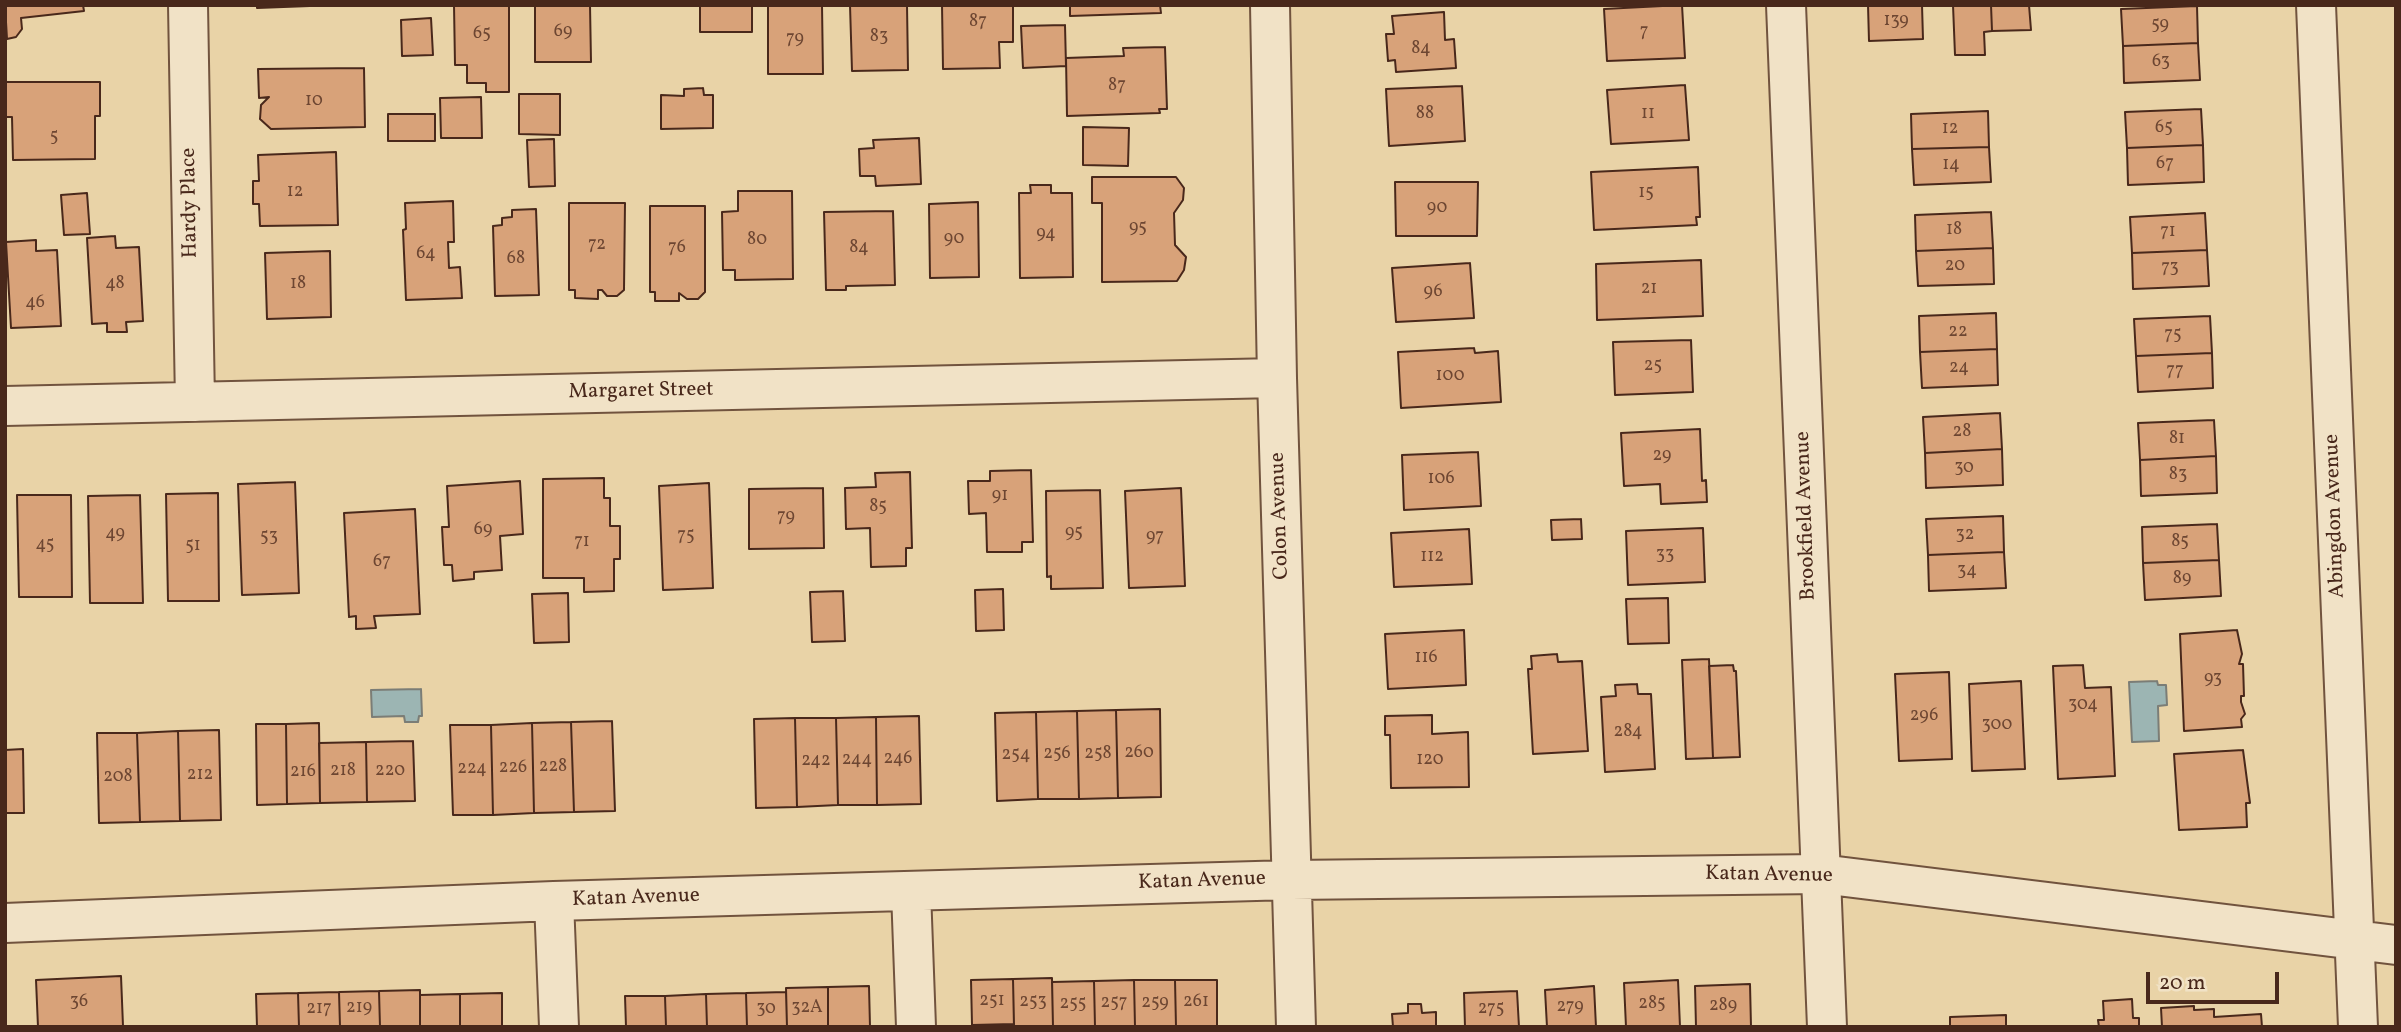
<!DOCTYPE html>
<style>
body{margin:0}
#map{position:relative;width:2401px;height:1032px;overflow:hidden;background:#e9d3a7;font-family:Vollkorn,serif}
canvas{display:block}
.frame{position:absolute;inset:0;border:7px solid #49281b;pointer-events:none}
.scale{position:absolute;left:2146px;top:972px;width:133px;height:32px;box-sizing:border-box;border:4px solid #49281b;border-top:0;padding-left:9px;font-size:21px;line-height:24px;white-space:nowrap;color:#49281b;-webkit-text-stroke:5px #f1e2c6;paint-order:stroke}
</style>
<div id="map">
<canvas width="2401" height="1032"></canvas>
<div class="frame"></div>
<div class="scale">20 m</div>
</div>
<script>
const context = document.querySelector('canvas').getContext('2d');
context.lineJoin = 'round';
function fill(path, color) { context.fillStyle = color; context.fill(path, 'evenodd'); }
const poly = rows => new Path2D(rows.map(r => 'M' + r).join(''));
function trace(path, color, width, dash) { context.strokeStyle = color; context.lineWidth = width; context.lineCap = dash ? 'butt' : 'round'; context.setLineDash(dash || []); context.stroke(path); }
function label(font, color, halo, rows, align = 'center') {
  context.font = font + ' Vollkorn,serif'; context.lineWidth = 5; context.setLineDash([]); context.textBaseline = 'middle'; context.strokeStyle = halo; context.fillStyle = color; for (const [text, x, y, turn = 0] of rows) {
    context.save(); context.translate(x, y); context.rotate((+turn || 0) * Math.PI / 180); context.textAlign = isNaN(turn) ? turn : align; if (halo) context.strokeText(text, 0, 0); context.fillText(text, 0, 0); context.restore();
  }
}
const water = poly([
 [2157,681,2158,685,2166,685,2167,705,2158,706,2159,741,2132,742,2129,682,2157,681],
 [421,689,422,716,419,716,418,722,405,722,404,716,372,717,371,690,421,689]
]);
fill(water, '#9cb5b3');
trace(water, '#7b7d76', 2);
const building = poly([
 [5,5,83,5,84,11,21,18,22,29,16,37,7,39,5,5],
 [257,5,336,5,257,8,257,5],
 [454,5,509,5,509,92,486,92,486,83,467,83,467,65,455,65,454,5],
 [535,5,590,5,591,62,535,62,535,5],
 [700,5,752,5,752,32,700,32,700,5],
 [768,5,822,5,823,74,768,74,768,5],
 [850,5,907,5,908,70,852,71,850,5],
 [942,5,1013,5,1013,42,999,42,1000,68,943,69,942,5],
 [1070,5,1160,5,1161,13,1070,16,1070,5],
 [1682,5,1685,58,1607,61,1604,9,1682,5],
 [1868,5,1922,5,1923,39,1869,41,1868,5],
 [1953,5,1991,5,1992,31,1984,32,1985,55,1955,55,1953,5],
 [1991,5,2029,5,2031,30,1992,31,1991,5],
 [2197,6,2198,43,2123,46,2121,9,2197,6],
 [1444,12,1445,40,1454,39,1456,68,1396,72,1395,60,1388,61,1386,34,1394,34,1392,16,1444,12],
 [431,18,433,55,402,56,401,20,431,18],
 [1065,25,1066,66,1023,68,1021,26,1065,25],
 [2198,43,2200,80,2124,83,2123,46,2198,43],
 [1165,47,1167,109,1159,109,1160,113,1067,116,1066,58,1124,56,1123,48,1165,47],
 [364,68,365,127,271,129,260,119,261,105,269,97,259,98,258,69,364,68],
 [6,82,100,82,100,116,95,116,95,159,13,160,12,117,6,117,6,82],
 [1685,85,1689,140,1611,144,1607,90,1685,85],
 [1462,86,1465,141,1389,146,1386,89,1462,86],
 [703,88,704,95,713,95,713,128,661,129,661,95,684,96,684,89,703,88],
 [519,94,560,94,560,135,519,134,519,94],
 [481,97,482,138,441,138,440,98,481,97],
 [2201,109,2203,145,2127,148,2125,112,2201,109],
 [1988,111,1989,147,1912,149,1911,114,1988,111],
 [388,114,435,114,435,141,388,141,388,114],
 [1083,127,1129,128,1128,166,1083,165,1083,127],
 [919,138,921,184,876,186,875,176,860,176,859,149,874,148,873,140,919,138],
 [554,139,555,186,529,187,527,140,554,139],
 [2203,145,2204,182,2128,185,2127,148,2203,145],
 [1989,147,1991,182,1914,185,1912,149,1989,147],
 [336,152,338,225,260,226,259,204,253,204,253,181,259,181,258,155,336,152],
 [1698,167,1700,217,1696,217,1697,225,1594,230,1591,172,1698,167],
 [1092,177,1176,177,1184,188,1183,200,1174,213,1175,245,1186,257,1184,270,1177,281,1102,282,1102,203,1092,203,1092,177],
 [1395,182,1478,182,1477,236,1396,236,1395,182],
 [1030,185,1051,185,1051,193,1072,193,1073,277,1020,278,1019,193,1031,193,1030,185],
 [738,191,792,191,793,279,735,280,735,270,723,270,722,212,738,211,738,191],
 [87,193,90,234,64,235,61,195,87,193],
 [453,201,454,242,448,242,449,268,460,267,462,298,406,300,403,230,406,229,405,203,453,201],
 [978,202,979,277,930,278,929,204,978,202],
 [569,203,625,203,624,290,617,296,607,296,602,290,598,290,598,299,575,298,575,290,569,290,569,203],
 [650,206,705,206,705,292,698,299,687,299,679,293,679,301,655,301,655,292,650,292,650,206],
 [536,209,539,295,495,296,493,226,502,225,502,218,512,217,512,210,536,209],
 [893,211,895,285,846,286,846,290,826,290,824,212,893,211],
 [1991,212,1993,248,1916,251,1915,215,1991,212],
 [2205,213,2207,250,2132,253,2130,217,2205,213],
 [115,236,116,248,139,247,143,321,126,322,127,332,107,332,107,323,92,324,87,238,115,236],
 [36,240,36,251,57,250,61,326,11,328,6,242,36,240],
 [1993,248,1994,284,1918,286,1916,251,1993,248],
 [2207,250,2209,286,2133,289,2132,253,2207,250],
 [330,251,331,317,267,319,265,253,330,251],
 [1701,260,1703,316,1597,320,1596,264,1701,260],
 [1470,263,1474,318,1396,322,1392,268,1470,263],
 [1996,313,1997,349,1920,352,1919,316,1996,313],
 [2210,316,2212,353,2136,356,2134,319,2210,316],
 [1691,340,1693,392,1615,395,1613,342,1691,340],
 [1474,348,1475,353,1498,351,1501,402,1401,408,1398,352,1474,348],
 [1997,349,1998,385,1922,388,1920,352,1997,349],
 [2212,353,2213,388,2138,392,2136,356,2212,353],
 [2000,413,2002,449,1925,453,1923,417,2000,413],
 [2214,420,2216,456,2140,460,2138,423,2214,420],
 [1700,429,1702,481,1706,480,1707,502,1661,504,1660,484,1624,486,1621,433,1700,429],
 [2002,449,2003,485,1926,488,1925,453,2002,449],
 [1478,452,1481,506,1404,510,1402,455,1478,452],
 [2216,456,2217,493,2141,496,2140,460,2216,456],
 [1031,470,1033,542,1022,542,1022,552,987,552,986,513,969,514,968,481,990,481,990,471,1031,470],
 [910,472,912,548,906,548,906,566,871,567,870,528,846,529,845,488,876,487,875,473,910,472],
 [604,478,604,498,610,498,610,526,620,526,620,559,614,559,614,591,584,592,584,578,543,578,543,479,604,478],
 [520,481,523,534,500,536,502,570,474,572,474,579,453,581,452,565,444,565,442,527,449,527,447,486,520,481],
 [295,482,299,593,242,595,238,484,295,482],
 [709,483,713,588,663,590,659,486,709,483],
 [823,488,824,548,749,549,749,489,823,488],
 [1181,488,1185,586,1129,588,1125,491,1181,488],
 [1100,490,1103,588,1051,589,1051,576,1047,577,1046,491,1100,490],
 [218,493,219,601,168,601,166,494,218,493],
 [17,495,71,495,72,597,19,597,17,495],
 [140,495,143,603,90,603,88,496,140,495],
 [415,509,420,614,374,616,376,628,356,629,356,616,349,617,344,513,415,509],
 [2003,516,2004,552,1928,555,1926,519,2003,516],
 [1581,519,1582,539,1552,540,1551,520,1581,519],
 [2217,524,2219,560,2143,563,2142,527,2217,524],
 [1703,528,1705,582,1628,585,1626,531,1703,528],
 [1469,529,1472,584,1394,587,1391,533,1469,529],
 [2004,552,2006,588,1929,591,1928,555,2004,552],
 [2219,560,2221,596,2145,600,2143,563,2219,560],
 [1003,589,1004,630,976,631,975,590,1003,589],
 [843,591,845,641,812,642,810,592,843,591],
 [568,593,569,642,534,643,532,594,568,593],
 [1668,598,1669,643,1628,644,1626,599,1668,598],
 [1464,630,1466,685,1388,689,1385,634,1464,630],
 [2237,630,2242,654,2239,664,2243,664,2244,696,2241,696,2241,702,2245,714,2241,719,2242,727,2184,731,2180,634,2237,630],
 [1557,654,1558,662,1582,661,1588,751,1533,754,1528,669,1532,669,1531,656,1557,654],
 [1709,659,1713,758,1686,759,1682,660,1709,659],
 [1733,665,1734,671,1736,671,1740,757,1713,758,1709,666,1733,665],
 [2083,665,2085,688,2111,687,2115,776,2058,779,2053,666,2083,665],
 [1949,672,1952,759,1899,761,1895,674,1949,672],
 [2021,681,2025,769,1972,771,1969,684,2021,681],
 [1637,684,1638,694,1651,694,1655,769,1605,772,1601,697,1616,696,1615,685,1637,684],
 [1160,709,1161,797,1118,798,1116,710,1160,709],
 [1116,710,1118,798,1079,799,1077,711,1116,710],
 [1077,711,1079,799,1038,799,1036,712,1077,711],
 [1036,712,1038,799,997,801,995,713,1036,712],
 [1432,715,1432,734,1468,732,1469,787,1391,788,1390,735,1385,735,1385,716,1432,715],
 [919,716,921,804,877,805,876,717,919,716],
 [876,717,877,805,838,805,836,718,876,717],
 [795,718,797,807,756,808,754,719,795,718],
 [795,718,836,718,838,805,797,807,795,718],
 [612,721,615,811,574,812,571,722,612,721],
 [571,722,574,812,534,813,532,723,571,722],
 [319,723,320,803,287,804,286,724,319,723],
 [532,723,534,813,493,815,491,725,532,723],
 [256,724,286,724,287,804,257,805,256,724],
 [450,725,491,725,493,815,453,815,450,725],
 [219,730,221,820,180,821,178,731,219,730],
 [178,731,180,821,140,822,137,733,178,731],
 [97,733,137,733,140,822,99,823,97,733],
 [413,741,415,801,367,802,366,742,413,741],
 [366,742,367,802,320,803,319,743,366,742],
 [23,749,24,813,5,813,5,750,23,749],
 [2243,750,2250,803,2246,803,2247,827,2179,830,2174,754,2243,750],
 [121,976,123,1026,38,1027,36,980,121,976],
 [1052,978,1053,1027,1014,1027,1013,979,1052,978],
 [1013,979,1014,1024,972,1025,971,980,1013,979],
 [1134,980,1135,1027,1095,1027,1094,981,1134,980],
 [1134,980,1175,980,1176,1027,1135,1027,1134,980],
 [1175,980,1217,980,1217,1027,1176,1027,1175,980],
 [1678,980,1680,1027,1626,1027,1624,983,1678,980],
 [1094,981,1095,1027,1053,1027,1052,982,1094,981],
 [1750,984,1751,1027,1696,1027,1695,986,1750,984],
 [869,986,870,1027,828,1027,828,987,869,986],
 [1594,986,1596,1027,1547,1027,1545,990,1594,986],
 [828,987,828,1027,787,1027,786,988,828,987],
 [420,990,420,1027,380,1027,379,991,420,990],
 [379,991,380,1027,340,1027,339,992,379,991],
 [1517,991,1519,1027,1465,1027,1464,993,1517,991],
 [339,992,340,1027,299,1027,298,993,339,992],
 [786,992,787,1027,747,1027,746,993,786,992],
 [298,993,299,1027,257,1027,256,994,298,993],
 [502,993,502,1027,460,1027,460,994,502,993],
 [746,993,747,1027,707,1027,706,994,746,993],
 [460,994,460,1027,420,1027,420,995,460,994],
 [706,994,707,1027,666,1027,665,996,706,994],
 [625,996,665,996,666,1027,626,1027,625,996],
 [2132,999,2133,1018,2139,1018,2139,1027,2099,1027,2098,1020,2104,1020,2103,1001,2132,999],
 [1408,1004,1421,1004,1422,1013,1436,1012,1436,1027,1393,1027,1392,1014,1408,1013,1408,1004],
 [2194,1006,2194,1010,2214,1009,2214,1017,2261,1014,2262,1027,2162,1027,2161,1008,2194,1006],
 [2006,1015,2006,1027,1950,1027,1950,1017,2006,1015],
 [1014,1024,1014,1027,972,1027,972,1025,1014,1024]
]);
fill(building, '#d8a279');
trace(building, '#49281b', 2);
const minor = poly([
 [188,5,195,402],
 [1270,5,1277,378,1296,1027],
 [1786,5,1827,1027],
 [2316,5,2358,1027],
 [5,406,1277,378],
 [911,891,916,1027],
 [554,901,559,1027],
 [5,923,554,901,1291,880,1821,874,2396,945]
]);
trace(minor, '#71533e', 42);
trace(minor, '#f1e2c6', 38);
label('18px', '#6d4632', null, [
 ["139",1896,22],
 ["87",978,23],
 ["59",2160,26],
 ["69",563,33],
 ["7",1644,33],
 ["65",482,35],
 ["83",879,38],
 ["79",795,40],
 ["84",1421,50],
 ["63",2161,63],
 ["87",1117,87],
 ["10",314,102],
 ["88",1425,115],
 ["11",1648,115],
 ["65",2164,129],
 ["12",1950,130],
 ["5",54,138],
 ["67",2165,165],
 ["14",1951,166],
 ["12",295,193],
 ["15",1646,194],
 ["90",1437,209],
 ["95",1138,229],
 ["18",1954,231],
 ["71",2168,233],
 ["94",1046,235],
 ["90",954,240],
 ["80",757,241],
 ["72",597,246],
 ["76",677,249],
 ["84",859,249],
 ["64",426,255],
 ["68",516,260],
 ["20",1955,267],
 ["73",2170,269],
 ["48",115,285],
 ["18",298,285],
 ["21",1649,290],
 ["96",1433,293],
 ["46",35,304],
 ["22",1958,333],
 ["75",2173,336],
 ["25",1653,367],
 ["24",1959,369],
 ["77",2175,372],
 ["100",1450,377],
 ["28",1962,433],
 ["81",2177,440],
 ["29",1662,457],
 ["30",1964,469],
 ["83",2178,476],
 ["106",1441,480],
 ["91",1000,497],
 ["85",878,508],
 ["79",786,518],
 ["69",483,531],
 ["95",1074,534],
 ["49",115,535],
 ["32",1965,536],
 ["75",686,537],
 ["53",269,538],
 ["97",1155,538],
 ["71",582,543],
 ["85",2180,543],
 ["45",45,546],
 ["51",193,547],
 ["33",1665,556],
 ["112",1432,558],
 ["67",382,563],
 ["34",1967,572],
 ["89",2182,580],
 ["116",1426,659],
 ["93",2213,680],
 ["304",2083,706],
 ["296",1924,717],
 ["300",1997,726],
 ["284",1628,733],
 ["260",1139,754],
 ["256",1057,755],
 ["258",1098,755],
 ["254",1016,756],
 ["246",898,760],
 ["244",857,761],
 ["120",1430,761],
 ["242",816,762],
 ["228",553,768],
 ["226",513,769],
 ["224",472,770],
 ["218",343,772],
 ["220",390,772],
 ["216",303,773],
 ["212",200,776],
 ["208",118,778],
 ["251",992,1002],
 ["36",79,1003],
 ["253",1033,1003],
 ["261",1196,1003],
 ["257",1114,1004],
 ["259",1155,1004],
 ["255",1073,1005],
 ["285",1652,1005],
 ["289",1723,1007],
 ["279",1570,1008],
 ["219",359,1009],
 ["32A",807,1009],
 ["217",319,1010],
 ["30",766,1010],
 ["275",1491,1010]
]);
label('21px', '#49281b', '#f1e2c6', [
 ["Hardy Place",191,203,-91],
 ["Margaret Street",641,392,-1],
 ["Colon Avenue",1281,516,-92],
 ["Brookfield Avenue",1807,516,-92],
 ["Abingdon Avenue",2336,516,-92],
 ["Katan Avenue",1769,876,1],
 ["Katan Avenue",1202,882,-2],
 ["Katan Avenue",636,899,-2]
]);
</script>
